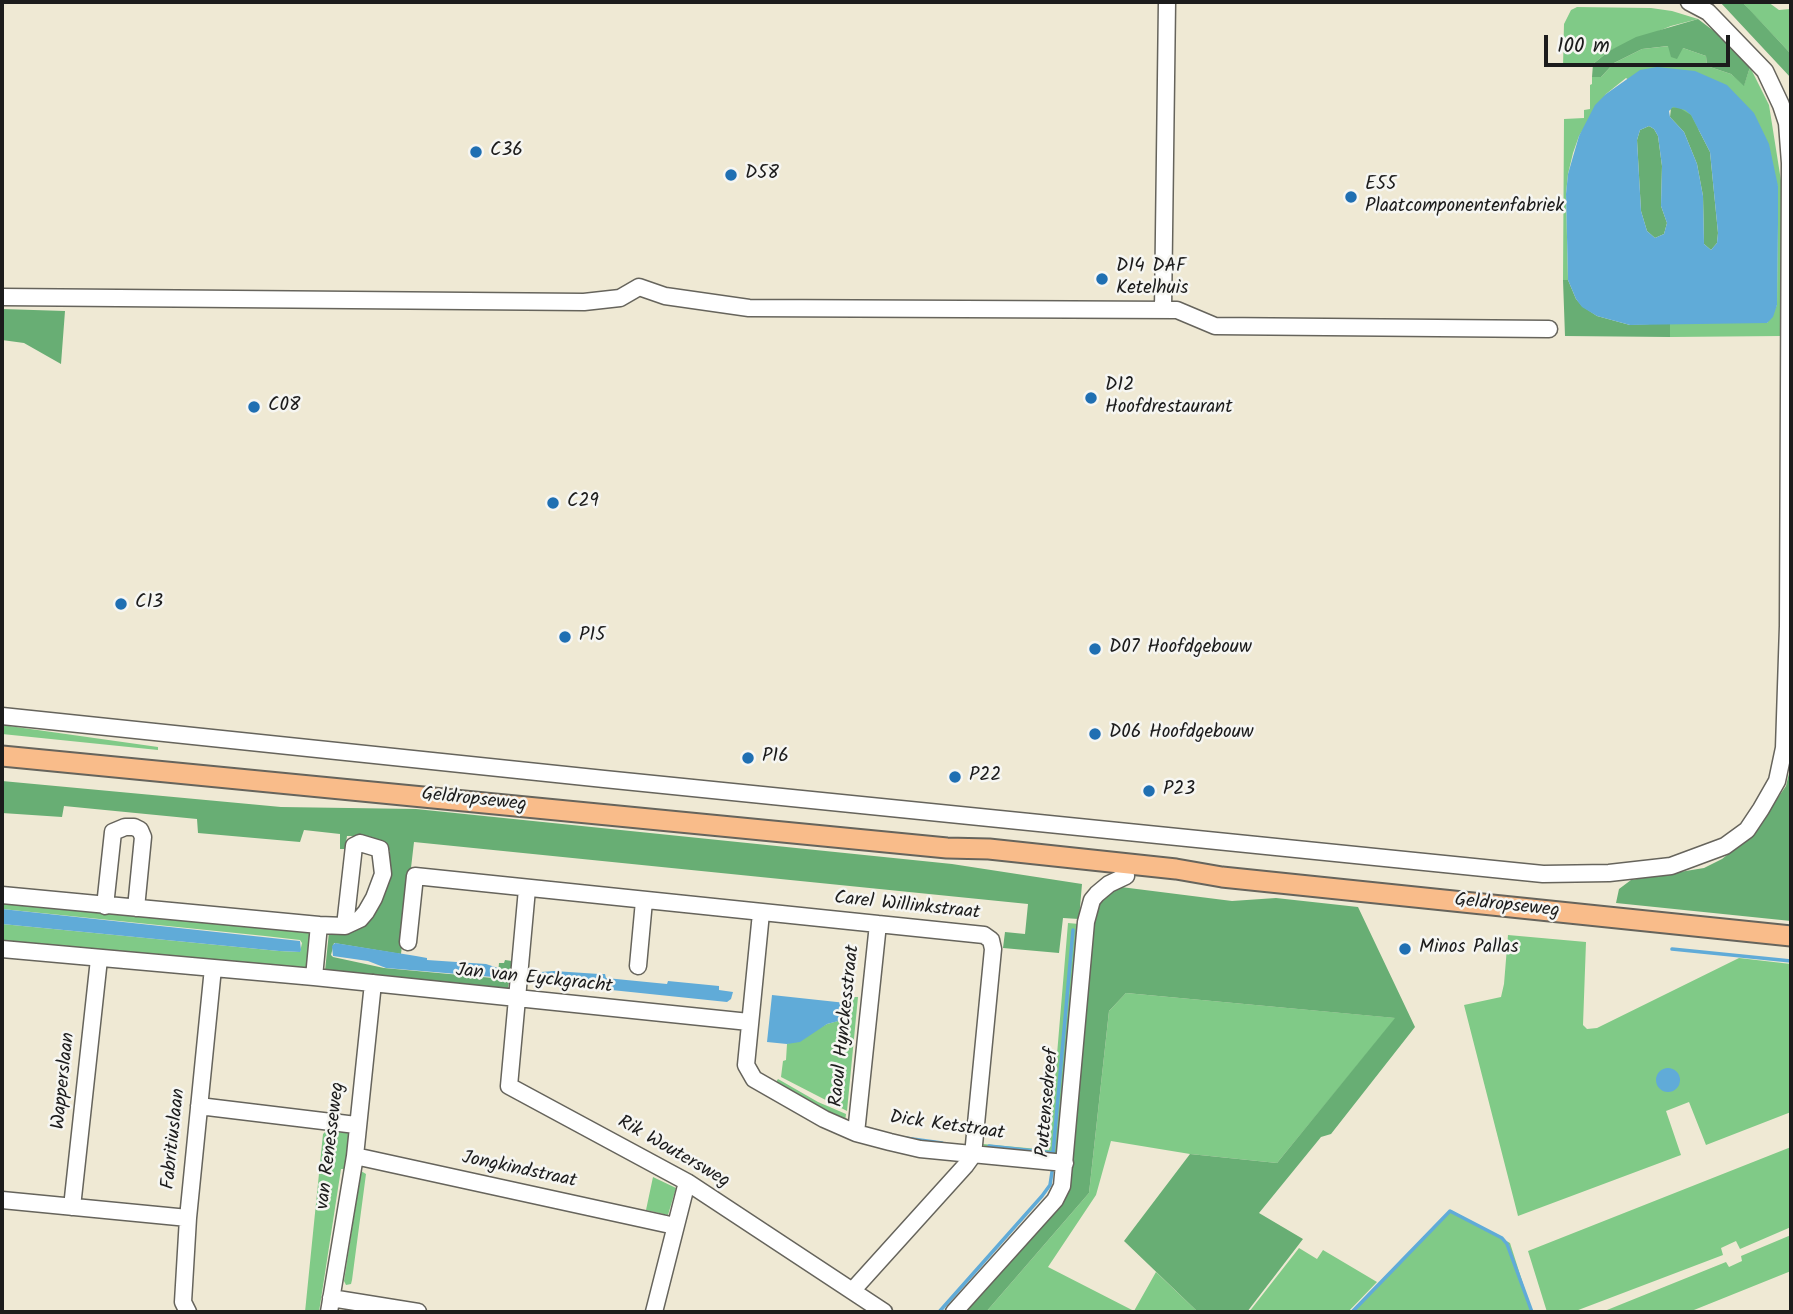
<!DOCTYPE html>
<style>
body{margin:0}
#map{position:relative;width:1793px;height:1314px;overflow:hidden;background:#efe9d4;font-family:Kalam,sans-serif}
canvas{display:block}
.frame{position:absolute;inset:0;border:4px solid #1c1c1c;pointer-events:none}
.scale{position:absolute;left:1544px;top:35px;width:186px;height:32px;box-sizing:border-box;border:4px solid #1c1c1c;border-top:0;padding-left:9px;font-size:21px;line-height:24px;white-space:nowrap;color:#1c1c1c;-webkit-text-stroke:5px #f6f6f2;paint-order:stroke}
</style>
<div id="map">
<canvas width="1793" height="1314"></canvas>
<div class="frame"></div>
<div class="scale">100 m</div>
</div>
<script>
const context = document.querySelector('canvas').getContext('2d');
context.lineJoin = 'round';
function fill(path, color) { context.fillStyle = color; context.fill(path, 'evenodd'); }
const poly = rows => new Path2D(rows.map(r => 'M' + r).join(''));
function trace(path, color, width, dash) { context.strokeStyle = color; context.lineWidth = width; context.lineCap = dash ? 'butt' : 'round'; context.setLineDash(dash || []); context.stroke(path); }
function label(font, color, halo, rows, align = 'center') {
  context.font = font + ' Kalam,sans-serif'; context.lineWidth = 5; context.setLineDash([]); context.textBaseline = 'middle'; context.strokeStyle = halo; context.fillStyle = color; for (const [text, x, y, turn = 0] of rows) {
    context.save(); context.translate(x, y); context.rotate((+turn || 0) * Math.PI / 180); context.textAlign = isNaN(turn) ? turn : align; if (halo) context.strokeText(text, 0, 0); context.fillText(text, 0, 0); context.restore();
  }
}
fill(poly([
 [1742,2,1768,2,1779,10,1790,9,1791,54],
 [1577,7,1651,8,1672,11,1698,19,1671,26,1609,51,1593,64,1573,64,1572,67,1563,67,1564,24,1571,10],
 [1669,46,1683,48,1706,56,1707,66,1731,74,1744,85,1750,67,1769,105,1782,187,1781,336,1670,337,1670,323,1767,323,1777,305,1778,186,1626,78,1606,94,1579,136,1573,153,1568,174,1566,194,1568,280,1563,280,1564,119,1584,118,1584,110,1590,109,1590,85,1592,84,1592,77,1601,77,1614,63,1642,49],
 [2,725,158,747,158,750,2,734],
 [2,898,310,929,306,970,2,941,2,924,279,951,300,952,302,943,300,940,265,936,2,909],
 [1068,923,1079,924,1061,1151,1055,1157,985,1150,983,1144,1049,1150],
 [1508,935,1586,942,1583,1025,1587,1029,1597,1028,1739,958,1791,964,1791,1112,1706,1145,1689,1102,1666,1111,1681,1155,1518,1216,1464,1005,1501,997,1504,984],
 [1126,993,1396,1018,1277,1163,1190,1154,1111,1141,1096,1195,1048,1267,1134,1311,1156,1272,1198,1312,986,1312,1089,1193,1109,1011],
 [849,997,858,997,847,1111,781,1077,783,1061,786,1060,787,1044,827,1024,845,1019],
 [778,1079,818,1102,846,1114,845,1122,773,1086],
 [326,1131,348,1133,350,1139,346,1169,341,1169,319,1312,305,1312,323,1134],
 [1791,1147,1791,1227,1740,1249,1736,1241,1721,1248,1723,1255,1573,1312,1547,1312,1528,1251],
 [361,1171,366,1174,352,1280,351,1284,346,1285,344,1281],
 [653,1177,676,1188,668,1215,646,1210],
 [1451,1210,1510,1243,1532,1312,1352,1312],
 [1791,1235,1791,1271,1689,1312,1602,1312,1726,1262,1729,1267,1742,1261,1741,1256],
 [1299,1248,1317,1259,1323,1250,1377,1282,1348,1312,1249,1312]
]), '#80ca87');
fill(poly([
 [1720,2,1742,2,1749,9,1791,54,1791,78],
 [1698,19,1723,38,1750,67,1744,86,1731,74,1707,66,1706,56,1683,48,1677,59,1671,57,1668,46,1642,49,1614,63,1601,77,1592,77,1593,64,1609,51,1636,37],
 [1678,107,1691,115,1710,152,1718,233,1717,243,1711,250,1704,244,1703,196,1697,164,1684,132,1670,117,1671,108],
 [1649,126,1654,129,1658,136,1662,166,1661,206,1667,223,1664,234,1655,238,1647,231,1641,211,1637,140,1640,130],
 [1563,280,1568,280,1576,299,1582,306,1597,316,1630,325,1670,323,1670,337,1565,336],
 [2,309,65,311,61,364,24,343,2,340],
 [1791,765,1791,921,1616,903,1619,889,1631,880,1704,868,1722,859,1751,836,1786,786],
 [2,781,281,807,416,809,952,864,1082,884,1079,919,1063,918,1059,953,1003,948,1005,932,1025,934,1028,904,414,842,401,954,334,943,331,955,333,957,384,968,493,978,498,974,499,963,504,963,505,960,512,961,508,989,325,971,329,932,345,933,357,930,365,924,389,880,390,851,379,841,368,836,347,836,345,849,340,849,340,834,304,830,300,842,198,833,197,819,64,806,62,817,2,813],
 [1113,886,1232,901,1276,898,1358,907,1415,1027,1331,1134,1321,1137,1259,1213,1303,1239,1247,1312,1198,1312,1124,1241,1190,1154,1277,1163,1395,1018,1126,993,1109,1011,1089,1193,986,1312,961,1312,1061,1202,1093,914,1097,904]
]), '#68ae74');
fill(poly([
 [1657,67,1695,71,1727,85,1754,113,1769,144,1778,186,1778,224,1777,305,1773,317,1767,323,1630,325,1597,316,1582,307,1576,299,1568,280,1566,194,1568,174,1579,136,1595,105,1606,94,1640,70],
 [1673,107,1685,110,1691,115,1710,152,1718,233,1717,243,1711,250,1704,244,1703,196,1697,164,1684,132,1670,117,1669,111],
 [1649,126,1654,129,1658,136,1662,166,1661,206,1667,223,1664,234,1655,238,1647,231,1641,211,1637,140,1640,130],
 [2,909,300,941,301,950,300,952,279,951,2,924],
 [335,943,416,956,427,958,427,960,486,964,498,968,497,974,493,977,386,968,368,961,333,956,332,946],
 [554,971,599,974,605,974,606,978,667,984,668,981,719,986,719,990,733,992,731,999,727,1002,544,983,541,972],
 [772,995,846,1003,846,1019,827,1024,800,1042,787,1044,767,1042],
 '1656 1080a12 12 0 1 1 24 0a12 12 0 1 1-24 0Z'
]), '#60abd8');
trace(poly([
 [1672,949,1791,961],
 [905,1138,942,1143],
 [989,1146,1053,1153,1073,930],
 [939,1312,1042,1196,1050,1185,1052,1172],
 [1352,1312,1450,1211,1502,1238,1507,1244,1532,1312]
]), '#60abd8', 3.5);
const minor = poly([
 [2,297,584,302,620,298,639,287,665,296,749,308,1177,310,1215,326,1549,329],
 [1163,310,1167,2],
 [2,716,604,779,1543,874,1609,873,1671,866,1725,846,1747,830,1761,809,1777,781,1784,748,1788,626,1790,163,1787,123,1781,105,1765,71,1708,12,1689,2],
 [360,843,380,849,383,874,374,898,366,912,360,919,345,926,354,846,360,843],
 [527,889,509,1086,687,1182,884,1312],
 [2,895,319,925,345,926],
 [105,906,113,832,125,827,134,827,140,830,143,837,136,908],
 [761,913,746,1065,754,1079,824,1119,856,1133,890,1142,920,1149,1065,1163],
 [408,942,415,876,984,935,991,940,993,949,973,1155,965,1166,852,1291],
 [2,949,314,977,749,1022],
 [638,966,644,901],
 [314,977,319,925],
 [199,1106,356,1125],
 [856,1133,878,924],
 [355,1156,675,1226],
 [2,1200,188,1218],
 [72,1207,99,959],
 [331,1298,418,1312],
 [188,1312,183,1302,188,1218,213,968],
 [329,1312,355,1156,373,983],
 [654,1312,687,1182],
 [954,1312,1055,1200,1062,1186,1086,922,1092,900,1097,894,1109,884,1126,876]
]);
const major = poly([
 [2,756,947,848,989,849,1176,869,1222,877,1791,936]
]);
trace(minor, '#66645c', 19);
trace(major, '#66645c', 23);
trace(minor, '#fff', 16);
trace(major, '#f9bc8a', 19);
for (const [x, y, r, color] of [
 [476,152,7,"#1f6fb2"],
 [731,175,7,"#1f6fb2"],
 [1351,197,7,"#1f6fb2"],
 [1102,279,7,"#1f6fb2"],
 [1091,398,7,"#1f6fb2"],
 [254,407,7,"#1f6fb2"],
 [553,503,7,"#1f6fb2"],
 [121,604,7,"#1f6fb2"],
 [565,637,7,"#1f6fb2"],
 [1095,649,7,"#1f6fb2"],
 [1095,734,7,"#1f6fb2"],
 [748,758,7,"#1f6fb2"],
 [955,777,7,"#1f6fb2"],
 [1149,791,7,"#1f6fb2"],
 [1405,949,7,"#1f6fb2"]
]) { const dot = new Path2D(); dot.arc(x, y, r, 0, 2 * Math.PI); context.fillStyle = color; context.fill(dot); trace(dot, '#f6f6f2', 2.5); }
label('19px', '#1c1c1c', '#f6f6f2', [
 ["C36",490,152],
 ["D58",745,175],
 ["E55",1365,186],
 ["Plaatcomponentenfabriek",1365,208],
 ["D14 DAF",1116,268],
 ["Ketelhuis",1116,290],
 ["D12",1105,387],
 ["Hoofdrestaurant",1105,409],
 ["C08",268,407],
 ["C29",567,503],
 ["C13",135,604],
 ["P15",579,637],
 ["D07 Hoofdgebouw",1109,649],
 ["D06 Hoofdgebouw",1109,734],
 ["P16",762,758],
 ["P22",969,777],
 ["P23",1163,791],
 ["Minos Pallas",1419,949]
], 'left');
label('19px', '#1c1c1c', '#f6f6f2', [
 ["Geldropseweg",474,801,6],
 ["Carel Willinkstraat",907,907,6],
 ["Geldropseweg",1507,907,6],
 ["Jan van Eyckgracht",534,980,6],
 ["Raoul Hynckesstraat",846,1026,-84],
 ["Wapperslaan",65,1081,-84],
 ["Puttensedreef",1049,1103,-85],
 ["Dick Ketstraat",947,1127,8],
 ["Fabritiuslaan",175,1139,-84],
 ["van Renesseweg",332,1146,-83],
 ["Rik Woutersweg",673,1153,30],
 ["Jongkindstraat",519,1171,12]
]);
</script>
